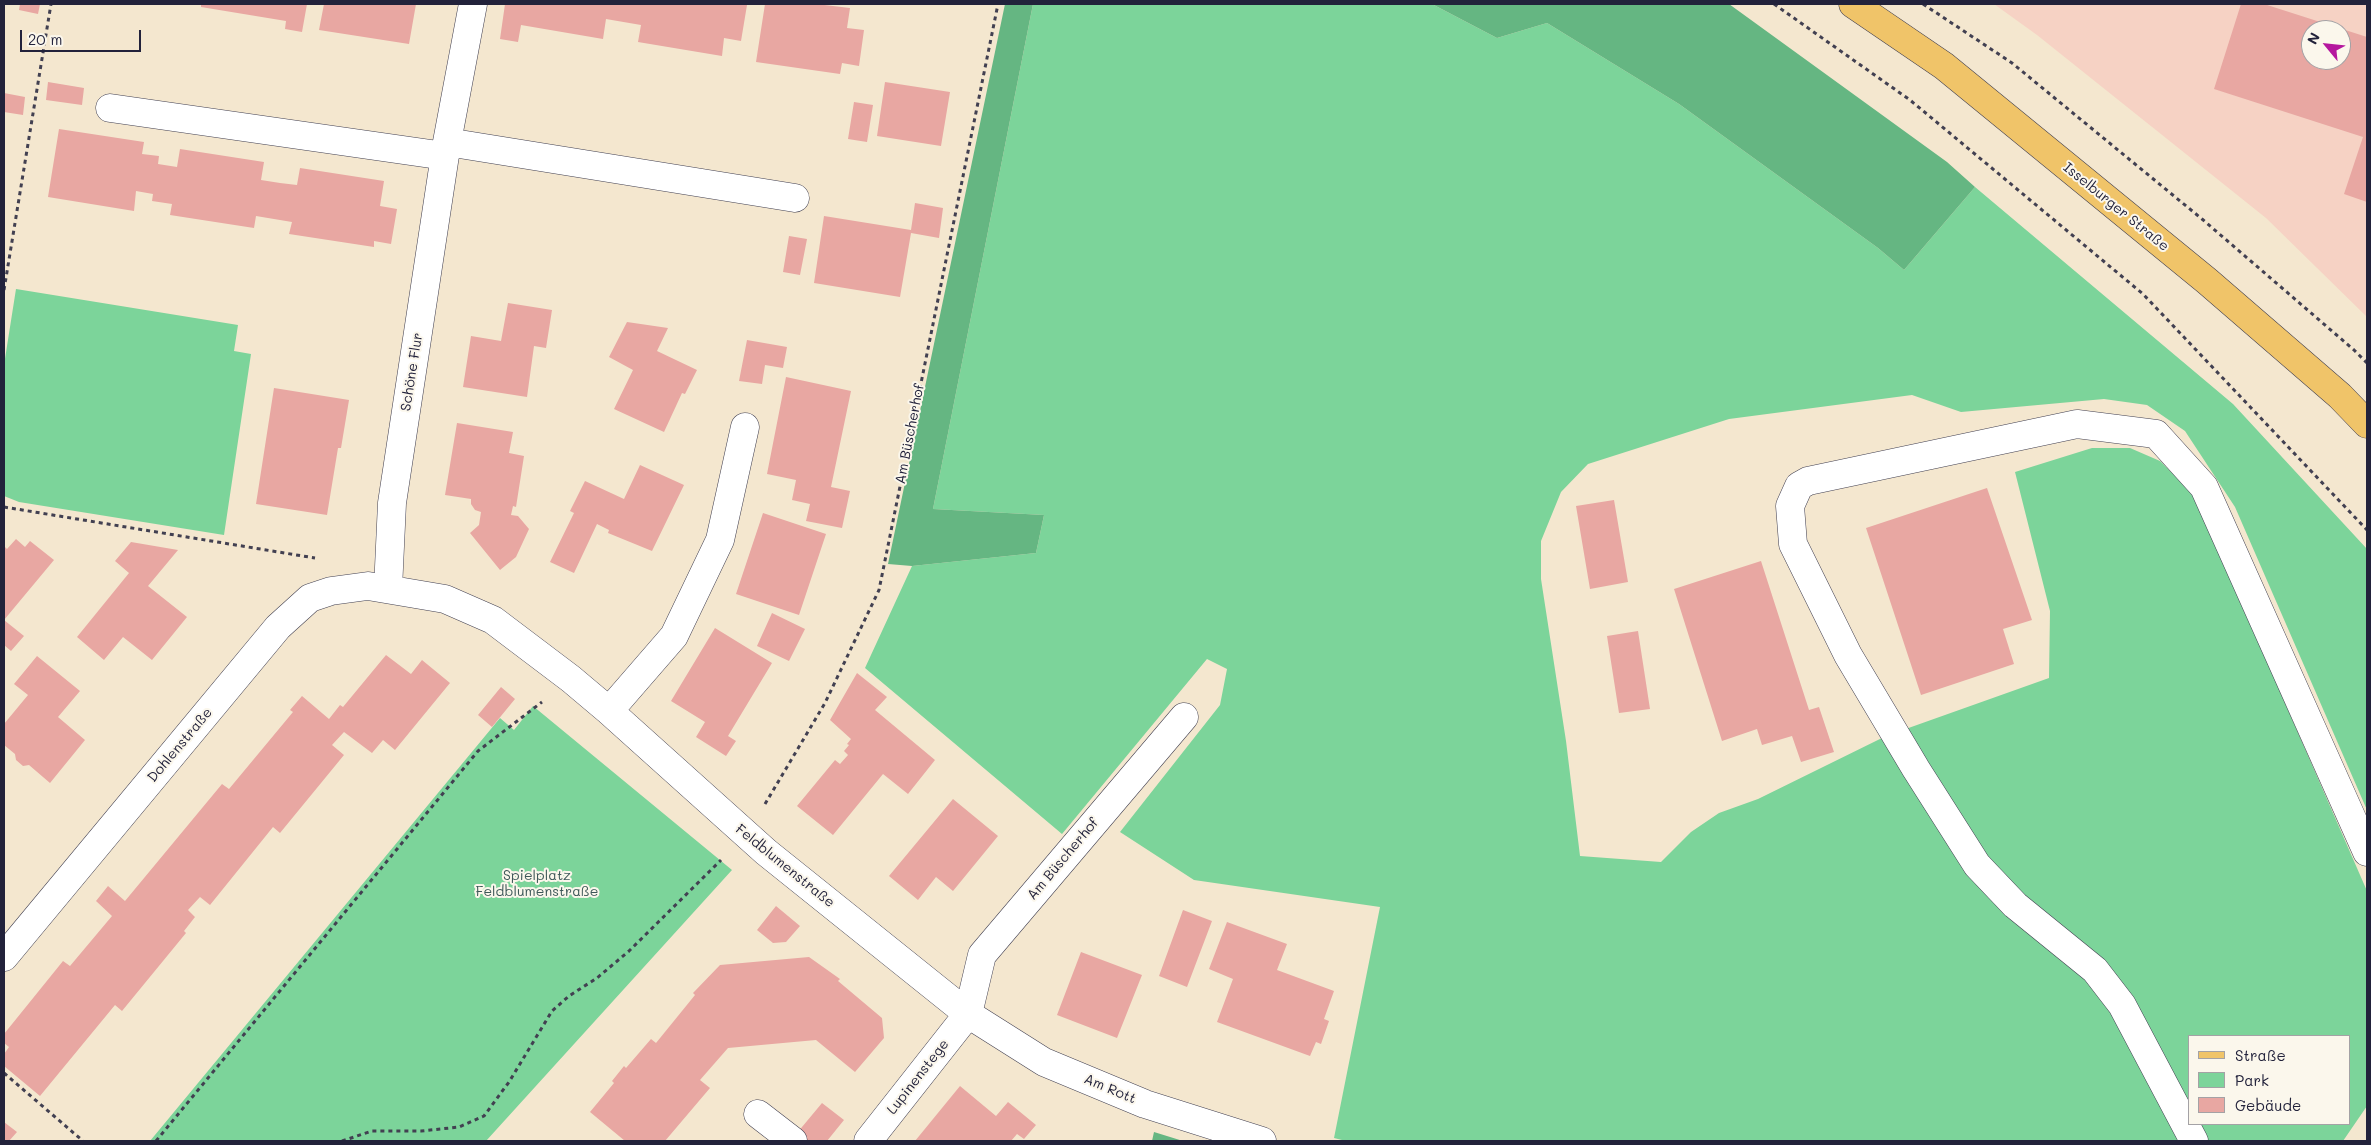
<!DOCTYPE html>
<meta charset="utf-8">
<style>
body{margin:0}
#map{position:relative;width:2371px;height:1145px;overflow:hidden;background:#f4e7cf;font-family:Mali,sans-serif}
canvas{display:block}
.frame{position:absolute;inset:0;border:5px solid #22223b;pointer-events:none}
.legend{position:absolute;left:2188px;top:1035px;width:162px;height:90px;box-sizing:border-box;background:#fbf7ec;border:1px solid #a4a2a5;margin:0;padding:6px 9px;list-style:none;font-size:15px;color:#22223b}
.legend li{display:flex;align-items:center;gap:10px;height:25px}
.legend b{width:25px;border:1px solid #a4a2a5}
.north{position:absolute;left:2301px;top:20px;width:50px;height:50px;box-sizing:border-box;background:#fbf7ec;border:1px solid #a4a2a5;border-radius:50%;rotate:298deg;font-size:14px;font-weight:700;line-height:20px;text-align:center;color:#22223b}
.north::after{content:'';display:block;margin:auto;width:18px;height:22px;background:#b5179e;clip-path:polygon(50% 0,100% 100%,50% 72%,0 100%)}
.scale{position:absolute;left:20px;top:30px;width:121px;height:22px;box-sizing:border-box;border:2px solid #22223b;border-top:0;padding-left:6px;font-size:15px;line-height:18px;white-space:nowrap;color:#22223b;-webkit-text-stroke:4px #fbf7ec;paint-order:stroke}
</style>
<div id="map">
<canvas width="2371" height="1145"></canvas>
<div class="frame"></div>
<ul class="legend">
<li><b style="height:6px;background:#f0c469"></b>Straße</li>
<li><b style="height:14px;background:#7cd49a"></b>Park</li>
<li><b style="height:14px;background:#e8a7a2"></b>Gebäude</li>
</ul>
<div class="north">N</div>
<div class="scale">20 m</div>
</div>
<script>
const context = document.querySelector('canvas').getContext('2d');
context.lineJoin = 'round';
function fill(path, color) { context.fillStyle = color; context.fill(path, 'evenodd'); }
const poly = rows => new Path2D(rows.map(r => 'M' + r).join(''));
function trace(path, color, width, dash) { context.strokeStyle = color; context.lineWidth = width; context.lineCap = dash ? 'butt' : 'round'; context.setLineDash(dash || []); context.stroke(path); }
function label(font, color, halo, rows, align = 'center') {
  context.font = font + ' Mali,sans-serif'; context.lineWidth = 4; context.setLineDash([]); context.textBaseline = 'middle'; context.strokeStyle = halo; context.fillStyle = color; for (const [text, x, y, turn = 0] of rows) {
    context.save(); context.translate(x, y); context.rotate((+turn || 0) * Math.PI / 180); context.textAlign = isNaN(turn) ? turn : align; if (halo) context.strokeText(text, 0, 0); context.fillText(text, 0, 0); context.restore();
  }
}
fill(poly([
 [1994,4,2367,4,2367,317,2266,218,2037,35],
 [2311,30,2341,30,2341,60,2311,60]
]), '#f6d2c4');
fill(poly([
 [1033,4,1432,4,1497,38,1547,23,1679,104,1878,248,1904,270,1975,187,2233,404,2367,549,2367,810,2235,507,2185,431,2147,405,2104,399,1961,412,1912,395,1729,419,1588,464,1561,492,1541,541,1541,579,1566,741,1580,856,1661,862,1691,832,1719,813,1758,799,1886,736,2049,678,2050,611,2015,472,2092,448,2130,448,2160,461,2194,494,2367,891,2367,1106,2343,1141,1346,1141,1334,1138,1380,907,1194,880,1120,832,1220,705,1227,669,1207,659,1062,834,865,668,912,566,1036,553,1044,515,933,509],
 [2190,1036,2350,1036,2350,1124,2190,1124],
 [16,289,238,325,234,351,251,354,224,535,19,502,4,496,4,365],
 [533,706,732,870,486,1141,150,1141,500,718,514,730]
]), '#7cd49a');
fill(poly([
 [1005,4,1033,4,933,509,1044,515,1036,553,912,566,888,564],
 [1432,4,1729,4,1947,162,1975,187,1904,270,1878,248,1679,104,1547,23,1497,38],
 [1154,1132,1183,1141,1152,1141]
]), '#65b682');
fill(poly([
 [20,4,40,4,38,14,19,10],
 [201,4,307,4,302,32,285,29,286,21,201,7],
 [324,4,416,4,409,44,319,30],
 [505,4,741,4,747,5,741,41,724,38,722,56,638,42,641,25,606,19,603,39,521,25,518,42,500,39],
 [765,4,816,4,850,8,847,28,864,30,859,66,842,63,840,74,756,62],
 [2241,4,2264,4,2367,37,2367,202,2344,194,2363,137,2214,89],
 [2311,30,2341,30,2341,60,2311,60],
 [48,82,84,88,82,105,46,100],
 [885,82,950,92,941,146,877,136],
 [4,93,25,97,23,115,4,112],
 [854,102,873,105,867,142,848,139],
 [59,129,144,142,142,154,159,156,158,164,177,167,180,149,264,162,261,180,280,183,297,185,300,168,384,181,380,206,397,209,391,244,374,241,374,247,289,234,292,222,256,216,254,228,170,215,172,204,152,201,153,194,136,191,134,211,48,197],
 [915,203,943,208,939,238,911,233,900,297,814,283,824,216,911,230],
 [789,236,807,239,800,275,783,272],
 [508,303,552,310,546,348,534,346,527,397,463,387,471,336,501,341],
 [627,322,668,328,657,351,697,370,685,394,682,393,664,432,614,409,633,370,609,357],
 [747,340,787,347,783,368,765,365,762,384,739,381],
 [786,377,851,391,831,487,850,491,842,528,806,521,810,504,792,500,796,480,767,474],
 [274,388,349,400,341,448,338,448,327,515,256,504],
 [457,423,513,432,509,453,524,456,516,507,513,506,511,515,518,516,529,529,516,557,500,570,470,533,479,525,481,512,475,510,471,504,471,499,445,495],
 [640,465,684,485,652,551,608,533,609,530,597,524,574,573,550,562,574,513,570,511,585,481,624,499],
 [1987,488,2032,620,2003,629,2014,664,1921,695,1866,528],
 [1614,500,1628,582,1590,589,1576,506],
 [763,513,826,534,799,615,736,594],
 [16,539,25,547,30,541,54,560,4,620,24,636,11,651,4,645,4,546,7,549],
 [131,542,178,550,148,586,187,617,152,660,123,637,104,660,77,637,129,573,115,561],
 [1761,561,1809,710,1819,707,1834,752,1801,762,1792,736,1762,745,1757,729,1722,741,1674,589],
 [772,613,805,629,789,661,757,646],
 [715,628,772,663,728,736,736,741,726,756,696,737,705,722,671,701],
 [1638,631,1650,709,1619,713,1607,636],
 [386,655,411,674,422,660,450,683,395,750,383,740,372,753,344,732,332,745,344,755,280,833,273,827,210,905,200,897,188,910,195,917,184,931,186,933,122,1011,115,1005,40,1096,4,1066,4,1054,9,1047,4,1043,4,1034,63,961,70,966,112,916,96,901,108,886,125,901,222,784,229,789,293,712,290,710,302,696,329,719,340,705,343,707],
 [37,656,80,691,58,717,85,740,50,783,29,765,23,766,16,760,15,754,4,745,4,724,28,695,14,684],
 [857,673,887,697,875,710,935,760,908,794,883,774,833,835,797,806,835,760,840,764,848,755,844,751,849,745,847,744,851,739,830,720],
 [501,687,515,699,492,727,478,715],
 [953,799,998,836,953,891,936,877,918,900,889,876],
 [776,906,800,926,786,942,773,943,757,930],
 [1183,910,1212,921,1187,987,1159,976],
 [1227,922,1287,944,1277,970,1334,991,1324,1019,1329,1021,1321,1044,1316,1042,1310,1056,1217,1022,1233,979,1209,969],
 [1081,952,1142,975,1117,1038,1057,1015],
 [809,957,840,979,838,981,882,1018,884,1038,855,1072,816,1040,728,1048,700,1080,710,1088,665,1141,625,1141,590,1112,614,1083,612,1081,624,1066,626,1068,651,1039,656,1043,695,995,693,993,720,965],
 [960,1086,996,1116,1008,1102,1036,1125,1024,1139,1017,1134,1011,1141,915,1141],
 [822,1103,844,1120,827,1141,807,1141,797,1133],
 [4,1122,17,1132,9,1141,4,1141]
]), '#e8a7a2');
const minor = poly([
 [110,108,445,156],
 [447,142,795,198],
 [388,589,392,503,447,142,473,4],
 [609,711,674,636,720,540,745,427],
 [4,957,278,627,310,598,331,591,368,586,445,599,493,620,571,679,609,711,766,852,968,1014,1044,1062,1145,1104,1262,1141],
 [758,1114,793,1141],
 [868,1141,968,1014,982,955,1184,717],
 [2194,1141,2122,1005,2095,970,2015,905,1977,865,1916,769,1848,655,1793,544,1790,506,1799,486,1808,481,2077,424,2156,434,2204,487,2367,852]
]);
const major = poly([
 [1853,4,1944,66,2207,281,2340,396,2367,424]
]);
trace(minor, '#424051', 29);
trace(major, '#424051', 29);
trace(poly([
 [1774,4,1910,100,2143,294,2367,530],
 [1923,4,2012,63,2202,219,2354,350,2367,363],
 [4,290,51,4],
 [4,507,315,558],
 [765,804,825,703,879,590,998,4],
 [4,1073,83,1141],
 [156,1141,478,751,542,702],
 [342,1141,372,1131,421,1131,459,1127,484,1116,509,1082,552,1011,569,996,597,978,629,951,721,860]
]), '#424051', 3, [4, 4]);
trace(minor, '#fff', 28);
trace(major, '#f0c469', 28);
label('14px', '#22223b', '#fbf7ec', [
 ["Isselburger Straße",2116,207,39],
 ["Schöne Flur",412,372,-81],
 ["Am Büscherhof",910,434,-79],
 ["Dohlenstraße",180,745,-50],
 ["Am Büscherhof",1063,859,-50],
 ["Feldblumenstraße",785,866,39],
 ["Lupinenstege",918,1077,-52],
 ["Am Rott",1110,1089,23]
]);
label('14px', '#3d5758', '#fbf7ec', [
 ["Spielplatz",537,876],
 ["Feldblumenstraße",537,892]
]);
</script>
